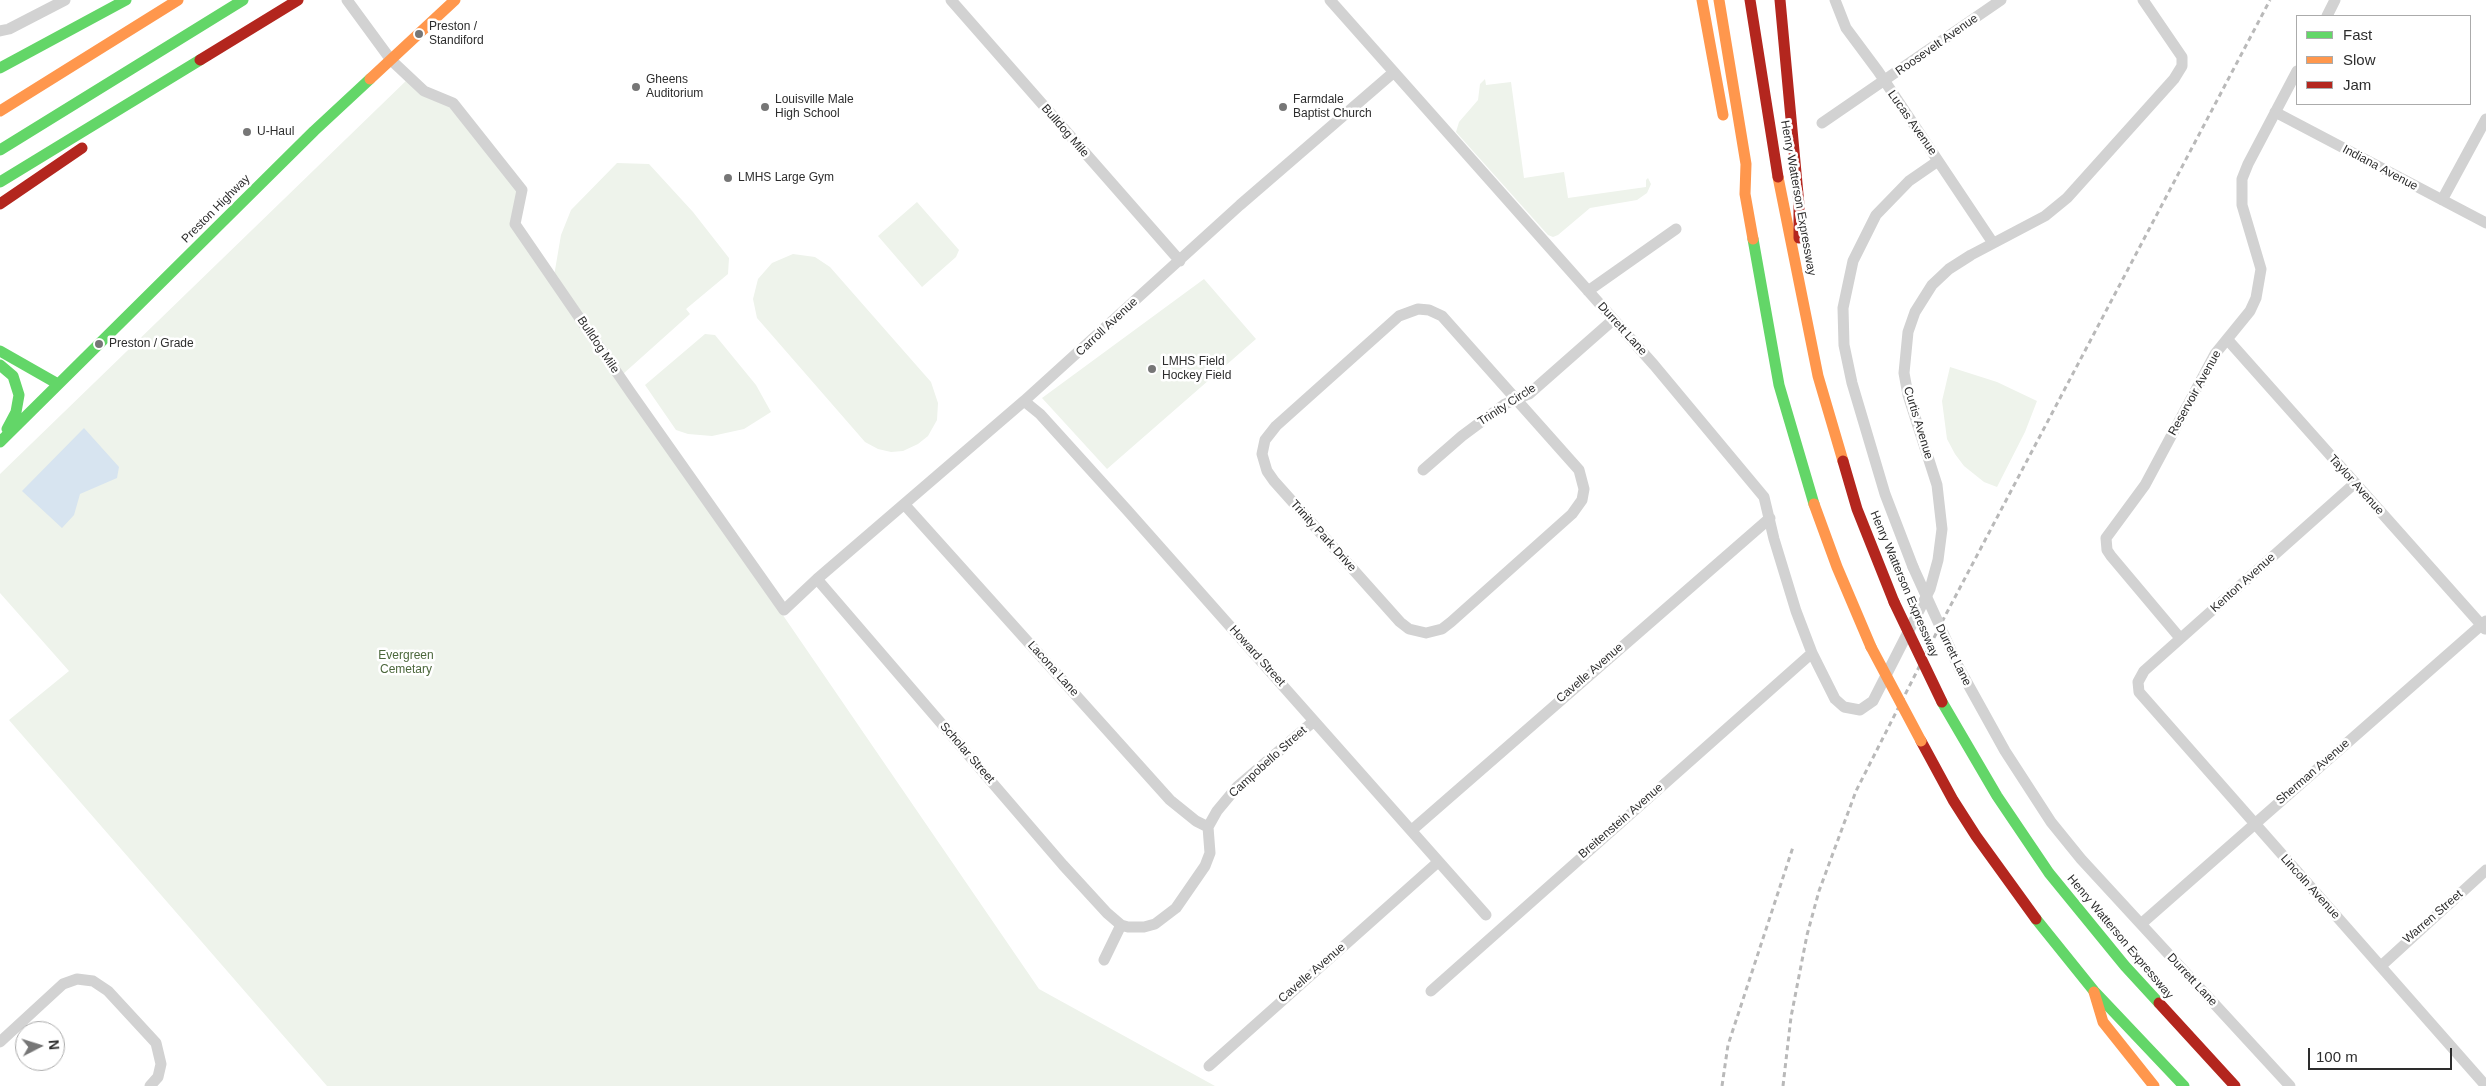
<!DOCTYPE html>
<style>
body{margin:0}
#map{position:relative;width:2486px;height:1086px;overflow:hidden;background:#fff;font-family:Arial,sans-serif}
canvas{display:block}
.legend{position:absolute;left:2296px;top:15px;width:175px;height:90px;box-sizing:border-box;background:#fff;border:1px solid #ababab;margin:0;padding:6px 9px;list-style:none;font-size:15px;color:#2d2d2d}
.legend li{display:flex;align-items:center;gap:10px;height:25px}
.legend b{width:25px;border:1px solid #ababab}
.north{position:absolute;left:15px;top:1021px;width:50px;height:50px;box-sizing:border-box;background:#fff;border:1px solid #ababab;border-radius:50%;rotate:85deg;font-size:14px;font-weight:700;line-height:20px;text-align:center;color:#2d2d2d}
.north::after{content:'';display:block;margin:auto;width:18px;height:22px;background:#767676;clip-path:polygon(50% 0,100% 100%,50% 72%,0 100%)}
.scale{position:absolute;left:2308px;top:1048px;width:144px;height:22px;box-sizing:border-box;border:2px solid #2d2d2d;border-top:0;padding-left:6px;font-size:15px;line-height:18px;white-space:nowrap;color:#2d2d2d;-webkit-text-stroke:4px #fff;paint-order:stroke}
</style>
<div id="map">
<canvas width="2486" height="1086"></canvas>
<ul class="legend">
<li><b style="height:6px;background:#63d668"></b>Fast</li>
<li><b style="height:6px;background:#ff974d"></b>Slow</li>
<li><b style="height:6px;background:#b3261e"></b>Jam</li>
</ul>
<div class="north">N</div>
<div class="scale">100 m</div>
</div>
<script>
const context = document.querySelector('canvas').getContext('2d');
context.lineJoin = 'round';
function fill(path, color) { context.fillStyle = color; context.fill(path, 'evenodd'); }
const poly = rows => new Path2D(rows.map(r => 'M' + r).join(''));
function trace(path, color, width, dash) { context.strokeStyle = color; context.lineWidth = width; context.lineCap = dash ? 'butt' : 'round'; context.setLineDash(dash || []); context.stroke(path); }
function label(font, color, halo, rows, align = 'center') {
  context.font = font + ' Arial,sans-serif'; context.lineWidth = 5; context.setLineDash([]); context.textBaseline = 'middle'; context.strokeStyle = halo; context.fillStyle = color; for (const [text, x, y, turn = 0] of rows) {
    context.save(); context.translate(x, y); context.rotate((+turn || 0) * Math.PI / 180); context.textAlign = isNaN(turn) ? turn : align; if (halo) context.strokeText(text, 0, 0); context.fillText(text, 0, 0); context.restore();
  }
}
fill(poly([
 [410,77,453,103,522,190,515,224,1039,989,1215,1086,327,1086,9,720,69,671,0,593,0,474],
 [1485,79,1486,85,1511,82,1524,178,1564,172,1568,198,1646,187,1646,180,1648,178,1651,184,1647,193,1637,200,1590,208,1558,235,1553,237,1548,235,1456,132,1459,122,1478,100,1480,84],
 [617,163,649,164,693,212,729,258,728,274,686,309,690,314,623,374,554,276,561,235,571,210],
 [917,202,959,250,956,257,922,287,878,236],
 [793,254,815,257,830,267,931,382,938,403,937,420,928,436,918,444,903,451,891,452,878,449,865,442,757,318,753,299,758,279,772,263],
 [1204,279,1256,339,1107,469,1042,398],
 [705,334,715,335,756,385,771,412,744,429,712,436,688,434,676,430,645,385],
 [1950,367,1997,382,2037,401,2025,432,1997,487,1984,482,1964,466,1955,454,1947,439,1942,401]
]), '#eef3eb');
fill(poly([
 [84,428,119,467,117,478,80,494,74,515,62,528,22,491]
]), '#d7e4f0');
trace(poly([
 [347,0,391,60,424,91,453,103,522,190,515,224,631,393,784,610,817,579,1024,401,1240,205,1394,72],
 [951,0,1180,261],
 [1330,0,1654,365,1764,497,1774,539,1796,611,1812,653,1835,699,1844,707,1860,710,1873,701,1930,589,1938,560,1942,529,1937,485,1908,395,1904,373,1908,332,1915,312,1932,285,1949,269,1971,255,2045,216,2067,198,2174,79,2182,66,2182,57,2143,0],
 [1835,0,1846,28,1878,71,1993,243],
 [2327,16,2335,0],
 [0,31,9,29,65,0],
 [2275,112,2486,223],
 [1822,123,2001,0],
 [2442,200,2486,119],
 [1588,291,1676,229],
 [1418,309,1429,310,1442,316,1579,470,1584,489,1582,500,1572,514,1451,622,1442,629,1426,633,1409,629,1400,622,1274,481,1267,471,1262,454,1265,440,1276,426,1399,316,1418,309],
 [2227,339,2485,629],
 [1024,401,1040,414,1127,510,1486,915],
 [1423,470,1462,436,1505,404,1529,394,1613,320],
 [2354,484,2144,671,2138,682,2139,692,2486,1086],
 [904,504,1170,800,1196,821,1208,827],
 [1913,567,1885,494,1852,383,1844,345,1843,308,1853,261,1876,215,1909,181,1938,161],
 [817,579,1063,865,1107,913,1121,925,1128,927,1144,927,1155,924,1176,908,1205,866,1210,853,1208,827,1217,811,1237,787,1314,721],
 [2180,638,2111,556,2107,550,2106,538,2145,485,2215,354,2250,311,2256,298,2261,269,2242,205,2242,179,2248,164,2297,71],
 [1959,668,2005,751,2051,822,2081,859,2290,1086],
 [1412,830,1770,518],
 [2141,924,2486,621],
 [1104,960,1121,925],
 [2381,966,2486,870],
 [1431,991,1812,653],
 [0,1042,63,984,77,979,93,981,108,991,156,1043,161,1064,158,1077,150,1086],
 [1209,1066,1438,862]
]), '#d2d2d2', 11);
trace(poly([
 [0,68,126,0],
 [0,150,243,0],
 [0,182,200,60],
 [1753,239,1779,385,1814,504],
 [0,351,58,384],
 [0,365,13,376,19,395,16,412,7,429],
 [0,442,314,131,370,79],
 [1942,702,1997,796,2049,873,2125,966,2159,1003],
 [2036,919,2094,991,2184,1086]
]), '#63d668', 11);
trace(poly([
 [1702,0,1723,115],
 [1719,0,1746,164,1745,194,1753,239],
 [370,79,455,0],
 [0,111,178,0],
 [1778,177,1818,376,1843,461],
 [1814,504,1837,567,1871,647],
 [2094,992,2103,1022,2154,1086]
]), '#ff974d', 11);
trace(poly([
 [1750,0,1778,177],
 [1780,0,1799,205,1799,238],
 [200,60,298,0],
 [0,204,82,148],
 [1843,461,1857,509,1894,602],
 [1921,741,1953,800,1976,836,2036,919],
 [2159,1003,2235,1086]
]), '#b3261e', 11);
trace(poly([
 [1722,1086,1728,1045,1793,847],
 [1783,1086,1791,1017,1807,935,1819,891,1856,791,1944,618,2270,0]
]), '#b9b9b9', 3, [5, 4]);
trace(poly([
 [1913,567,1959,668]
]), '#d2d2d2', 11);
trace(poly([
 [1871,647,1921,741]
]), '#ff974d', 11);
trace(poly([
 [1894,602,1942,702]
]), '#b3261e', 11);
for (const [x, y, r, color] of [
 [419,34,5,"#767676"],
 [636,87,5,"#767676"],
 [765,107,5,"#767676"],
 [1283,107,5,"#767676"],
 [247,132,5,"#767676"],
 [728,178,5,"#767676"],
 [99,344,5,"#767676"],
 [1152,369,5,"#767676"]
]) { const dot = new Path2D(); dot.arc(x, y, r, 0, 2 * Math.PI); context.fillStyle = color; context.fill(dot); trace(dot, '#fff', 2); }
label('12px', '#2d2d2d', '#fff', [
 ["Preston /",429,27],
 ["Standiford",429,41],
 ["Gheens",646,80],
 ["Auditorium",646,94],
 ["Louisville Male",775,100],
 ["High School",775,114],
 ["Farmdale",1293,100],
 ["Baptist Church",1293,114],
 ["U-Haul",257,132],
 ["LMHS Large Gym",738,178],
 ["Preston / Grade",109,344],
 ["LMHS Field",1162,362],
 ["Hockey Field",1162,376]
], 'left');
label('12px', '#2d2d2d', '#fff', [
 ["Roosevelt Avenue",1937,45,-35],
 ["Lucas Avenue",1912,123,55],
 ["Bulldog Mile",1065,131,49],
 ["Indiana Avenue",2380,168,28],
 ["Henry Watterson Expressway",1798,198,80],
 ["Preston Highway",216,209,-45],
 ["Carroll Avenue",1107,327,-43],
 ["Durrett Lane",1622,329,48],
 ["Bulldog Mile",598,345,56],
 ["Reservoir Avenue",2195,393,-61],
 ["Trinity Circle",1507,405,-33],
 ["Curtis Avenue",1918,423,73],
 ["Taylor Avenue",2356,485,48],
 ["Trinity Park Drive",1323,536,48],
 ["Kenton Avenue",2243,583,-42],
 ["Henry Watterson Expressway",1904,584,67],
 ["Durrett Lane",1953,655,64],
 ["Howard Street",1257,656,48],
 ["Lacona Lane",1053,669,48],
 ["Cavelle Avenue",1590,673,-41],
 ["Scholar Street",967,753,49],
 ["Campobello Street",1268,762,-42],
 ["Sherman Avenue",2313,772,-41],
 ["Breitenstein Avenue",1621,821,-41],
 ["Lincoln Avenue",2310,887,48],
 ["Warren Street",2433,917,-41],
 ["Henry Watterson Expressway",2120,937,50],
 ["Cavelle Avenue",1312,973,-41],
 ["Durrett Lane",2192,980,47]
]);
label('12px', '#4b673b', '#fff', [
 ["Evergreen",406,656],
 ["Cemetary",406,670]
]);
</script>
